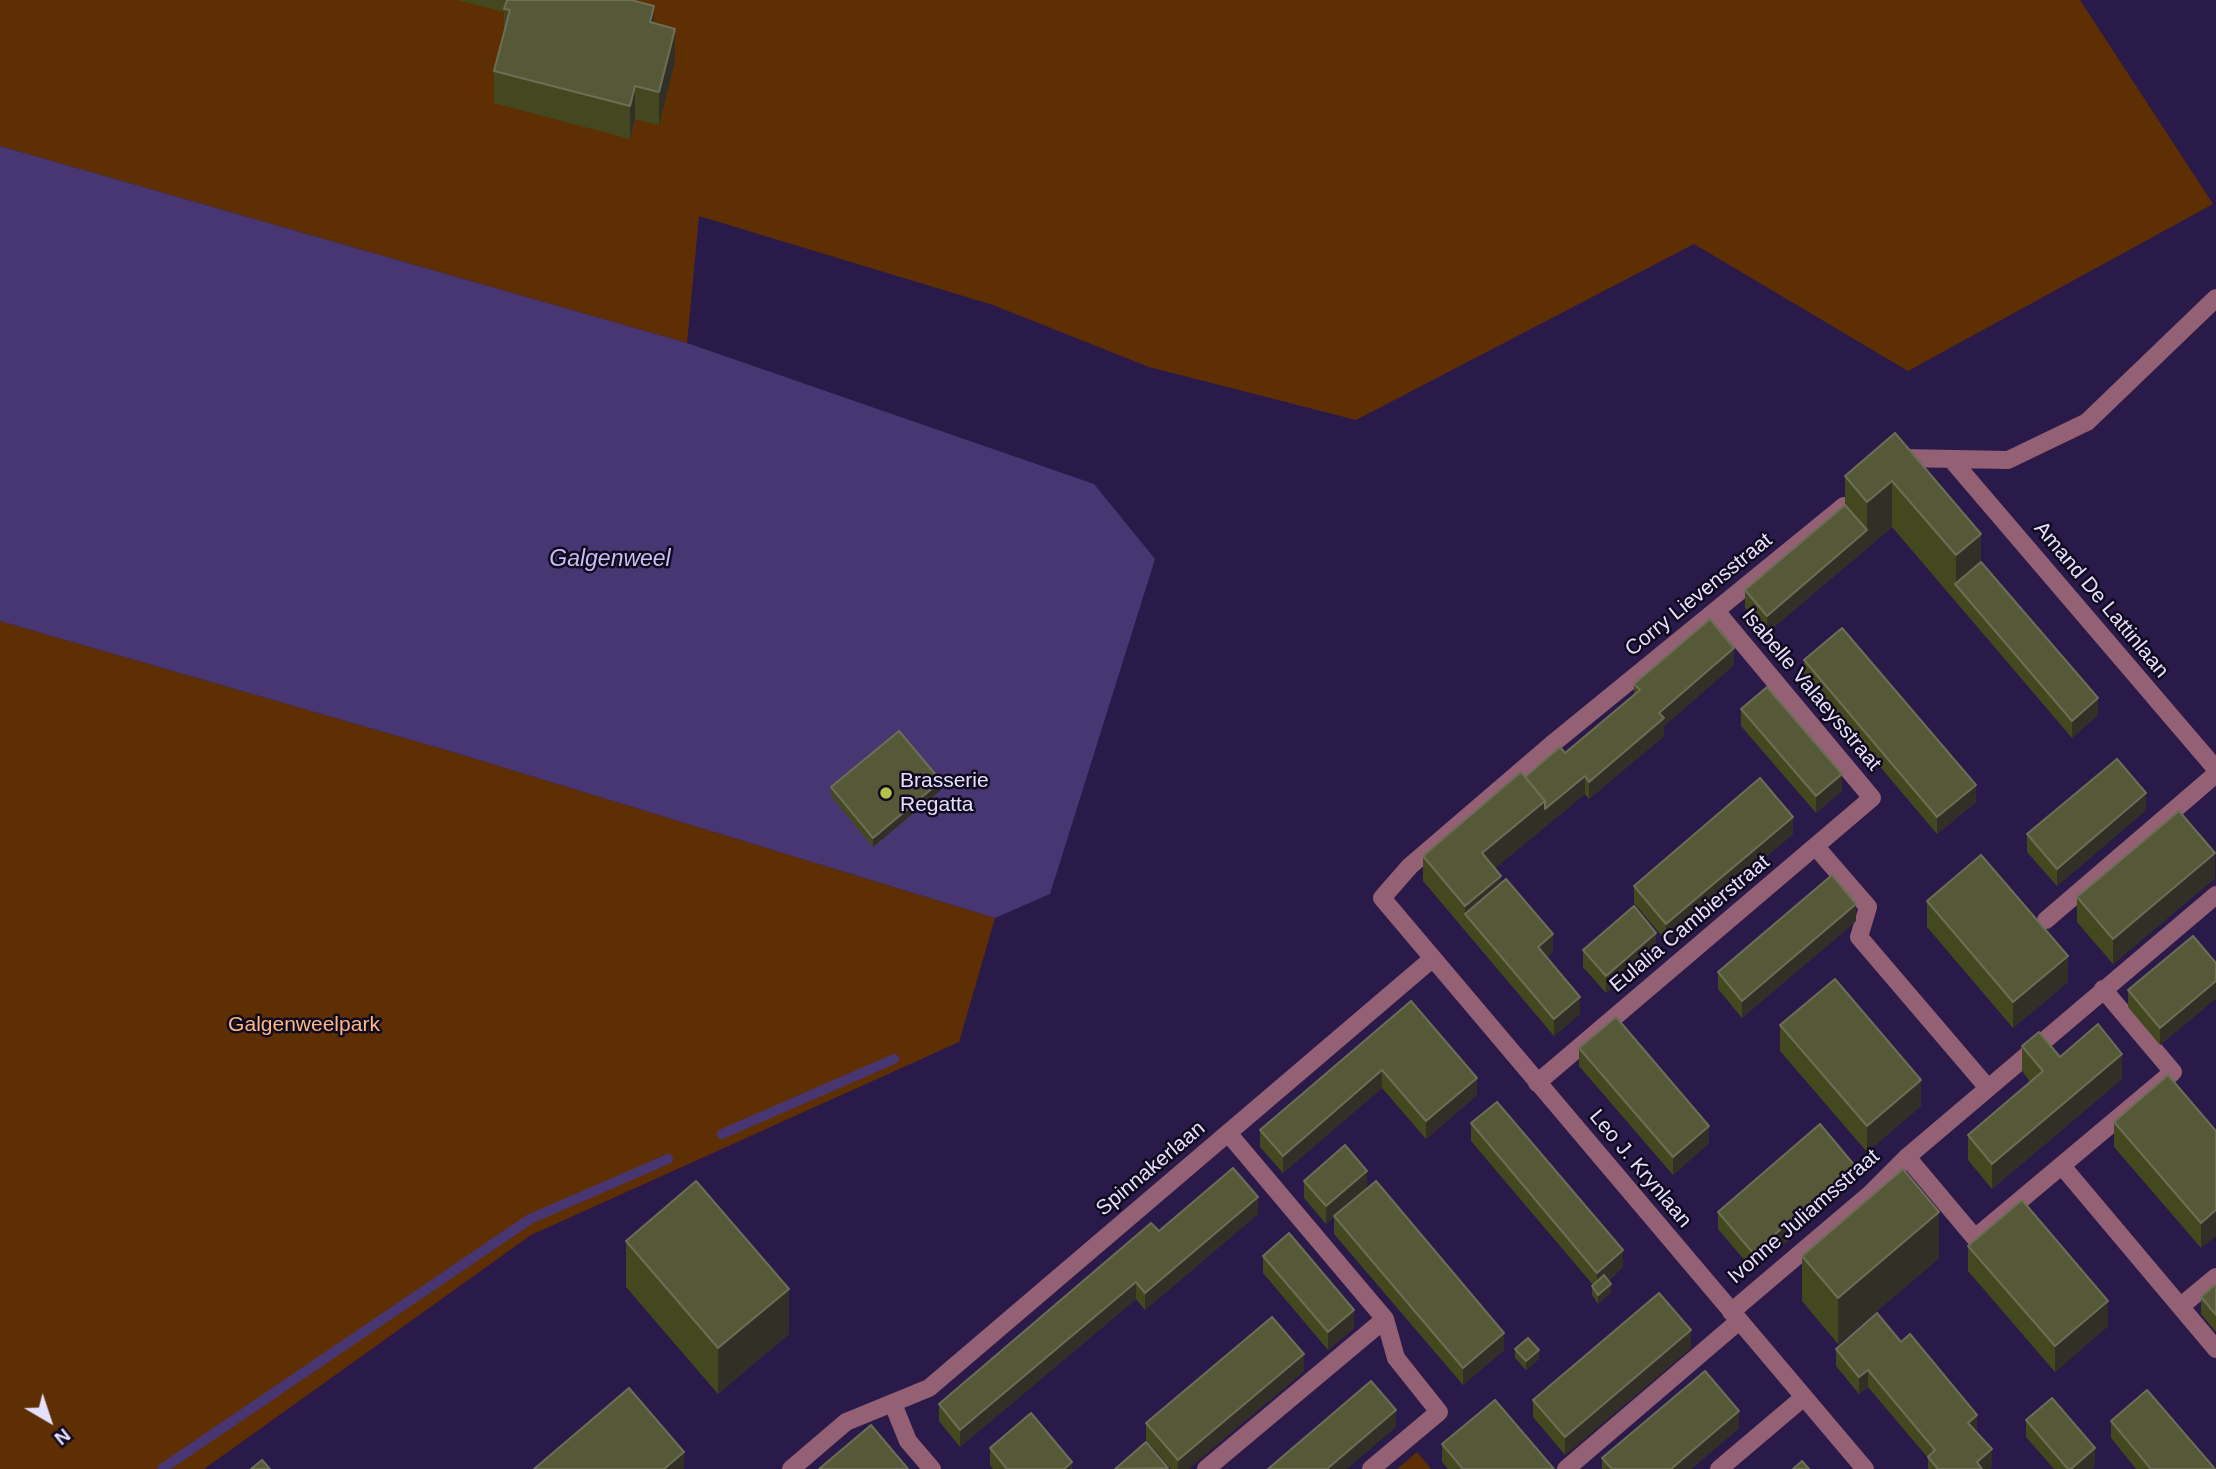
<!DOCTYPE html>
<style>
body{margin:0}
#map{position:relative;width:2216px;height:1469px;overflow:hidden;background:#291a49;font-family:Arial,sans-serif}
canvas{display:block}
.north{position:absolute;left:14px;top:1385px;width:70px;height:70px;-webkit-text-stroke:5px #100a1e;paint-order:stroke;rotate:141deg;font-size:19px;font-weight:700;line-height:28px;text-align:center;color:#e6e0ff}
.north::after{content:'';display:block;margin:auto;width:24px;height:32px;background:#e6e0ff;clip-path:polygon(50% 0,100% 100%,50% 72%,0 100%)}
</style>
<div id="map">
<canvas width="2216" height="1469"></canvas>
<div class="north">N</div>
</div>
<script>
const context = document.querySelector('canvas').getContext('2d');
context.lineJoin = 'round';
function fill(path, color) { context.fillStyle = color; context.fill(path, 'evenodd'); }
const poly = rows => new Path2D(rows.map(r => 'M' + r).join(''));
function trace(path, color, width, dash) { context.strokeStyle = color; context.lineWidth = width; context.lineCap = dash ? 'butt' : 'round'; context.setLineDash(dash || []); context.stroke(path); }
function label(font, color, halo, rows, align = 'center') {
  context.font = font + ' Arial,sans-serif'; context.lineWidth = 5; context.setLineDash([]); context.textBaseline = 'middle'; context.strokeStyle = halo; context.fillStyle = color; for (const [text, x, y, turn = 0] of rows) {
    context.save(); context.translate(x, y); context.rotate((+turn || 0) * Math.PI / 180); context.textAlign = isNaN(turn) ? turn : align; if (halo) context.strokeText(text, 0, 0); context.fillText(text, 0, 0); context.restore();
  }
}
fill(poly([
 [0,0,2080,0,2213,204,1908,371,1694,244,1356,420,1149,367,993,305,699,216,687,343,0,146],
 [0,621,453,752,995,918,959,1042,531,1235,204,1469,0,1469],
 [1417,1452,1431,1469,1397,1469]
]), '#5f2f04');
fill(poly([
 [0,146,687,343,1094,484,1155,559,1050,894,995,918,453,752,0,621]
]), '#483673');
trace(poly([
 [722,1134,894,1059],
 [162,1469,530,1219,668,1159]
]), '#483673', 10);
trace(poly([
 [1951,459,2216,769],
 [1896,464,1902,458,2008,460,2087,422,2216,298],
 [1844,506,1551,745,1410,866,1382,898,1865,1469],
 [1816,847,1868,907,1859,937,1988,1088],
 [2046,920,2216,774],
 [1537,1083,1872,798,1716,611],
 [1228,1133,1385,1319,1396,1358,1439,1412,1371,1469],
 [1907,1157,1975,1238,2173,1072,2103,989],
 [2062,1166,2216,1349],
 [2181,1306,2216,1277],
 [1731,1312,1870,1194,1907,1157,2216,895],
 [893,1404,908,1441,932,1469],
 [791,1469,846,1422,929,1388,1432,959],
 [1206,1469,1385,1319],
 [1566,1469,1739,1321],
 [1719,1469,1804,1397]
]), '#946074', 18);
fill(poly([
 [457,0,631,0,654,23,675,62,659,125,635,119,630,139,494,103,494,71,504,31,504,12],
 [1895,433,1981,562,2098,715,2072,738,1892,527,1767,633,1745,608,1745,590,1845,505,1845,476],
 [1804,660,1976,802,1937,834,1804,677],
 [1734,665,1664,726,1664,736,1589,799,1585,794,1495,868,1501,884,1553,952,1547,957,1580,1014,1554,1036,1423,881,1423,856,1565,753,1634,694,1634,684],
 [1741,709,1842,791,1816,813,1741,726],
 [831,787,941,790,873,847,831,796],
 [2146,810,2057,886,2027,852,2027,834],
 [1793,834,1666,941,1634,903,1634,886],
 [2215,878,2113,964,2077,922,2077,897],
 [1927,901,2068,982,2013,1028,1927,927],
 [1856,921,1742,1018,1718,989,1718,972],
 [1583,950,1656,950,1606,993,1583,967],
 [2216,963,2216,998,2160,1045,2128,1007,2128,990],
 [1411,1001,1477,1095,1426,1139,1382,1088,1283,1173,1260,1147,1260,1130],
 [1780,1025,1921,1106,1867,1152,1780,1051],
 [2022,1046,2060,1057,2122,1079,1992,1189,1968,1160,1968,1135,2030,1082,2022,1071],
 [1579,1048,1709,1143,1673,1175,1579,1066],
 [2114,1122,2216,1131,2201,1248,2114,1147],
 [1471,1123,1623,1267,1608,1281,1611,1293,1598,1304,1592,1295,1592,1286,1593,1285,1471,1141],
 [1304,1181,1367,1189,1326,1224,1304,1198],
 [1855,1183,1753,1270,1718,1229,1718,1212],
 [1258,1214,1145,1310,1136,1299,960,1447,939,1421,939,1404,1159,1231],
 [1334,1216,1504,1350,1463,1385,1334,1234],
 [626,1241,789,1334,718,1394,626,1287],
 [1968,1246,2108,1326,2055,1372,1968,1271],
 [1263,1256,1354,1328,1328,1350,1263,1273],
 [1802,1256,1939,1258,1838,1344,1802,1301],
 [2216,1284,2216,1332,2201,1314,2201,1297],
 [1691,1348,1565,1455,1533,1417,1533,1400],
 [1515,1349,1539,1359,1526,1370,1515,1358],
 [1836,1349,1977,1432,1992,1467,1989,1469,1928,1469,1928,1458,1868,1387,1859,1394,1836,1366],
 [1304,1371,1188,1469,1171,1469,1146,1440,1146,1423],
 [2026,1420,2095,1466,2091,1469,2054,1469,2026,1437],
 [2111,1421,2215,1469,2136,1469,2111,1438],
 [1739,1428,1691,1469,1602,1469,1602,1458],
 [1442,1444,1554,1469,1448,1469,1442,1462],
 [990,1448,1072,1469,993,1469,990,1465]
]), '#44481f');
fill(poly([
 [654,6,654,39,650,22],
 [675,29,675,62,659,125,659,92],
 [635,86,635,119,630,139,630,106],
 [1892,481,1892,527,1767,633,1767,616,1867,530,1867,502],
 [1981,534,1981,579,1956,584,1956,555],
 [1734,648,1734,665,1664,726,1664,736,1589,799,1589,782,1659,713],
 [2098,698,2098,715,2072,738,2072,721],
 [1842,774,1842,791,1816,813,1816,796],
 [1585,776,1585,794,1482,879,1482,853,1545,801],
 [941,781,941,790,873,847,873,838],
 [1976,785,1976,802,1937,834,1937,817],
 [2146,793,2146,810,2057,886,2057,869],
 [1793,817,1793,834,1666,941,1666,924],
 [2215,853,2215,878,2113,964,2113,939],
 [1501,876,1501,901,1465,914,1465,906],
 [1856,904,1856,921,1742,1018,1742,1001],
 [1656,933,1656,950,1606,993,1606,976],
 [1553,934,1553,952,1538,965,1538,947],
 [2068,956,2068,982,2013,1028,2013,1002],
 [2216,981,2216,998,2160,1045,2160,1028],
 [1580,997,1580,1014,1554,1036,1554,1019],
 [2122,1054,2122,1079,1992,1189,1992,1164],
 [1382,1070,1382,1088,1283,1173,1283,1156],
 [1477,1078,1477,1095,1426,1139,1426,1121],
 [1921,1080,1921,1106,1867,1152,1867,1126],
 [1709,1126,1709,1143,1673,1175,1673,1157],
 [1855,1166,1855,1183,1753,1270,1753,1253],
 [1367,1171,1367,1189,1326,1224,1326,1206],
 [1258,1197,1258,1214,1145,1310,1145,1293],
 [2216,1210,2216,1236,2201,1248,2201,1223],
 [1939,1212,1939,1258,1838,1344,1838,1298],
 [1623,1250,1623,1267,1597,1290,1597,1273],
 [1136,1282,1136,1299,960,1447,960,1430],
 [1611,1284,1611,1293,1598,1304,1598,1295],
 [789,1289,789,1334,718,1394,718,1348],
 [2108,1301,2108,1326,2055,1372,2055,1346],
 [1354,1310,1354,1328,1328,1350,1328,1332],
 [1691,1330,1691,1348,1565,1455,1565,1437],
 [1504,1333,1504,1350,1463,1385,1463,1368],
 [1539,1350,1539,1359,1526,1370,1526,1361],
 [1304,1354,1304,1371,1188,1469,1178,1469,1178,1460],
 [1868,1370,1868,1387,1859,1394,1859,1377],
 [1396,1410,1396,1427,1347,1469,1327,1469],
 [1739,1411,1739,1428,1691,1469,1671,1469],
 [1977,1415,1977,1432,1968,1440,1968,1423],
 [2095,1448,2095,1466,2091,1469,2071,1469],
 [1992,1449,1992,1467,1989,1469,1977,1469,1977,1462],
 [684,1452,684,1469,664,1469],
 [1072,1462,1072,1469,1064,1469]
]), '#322f26');
const building = poly([
 [507,0,631,0,654,6,650,22,675,29,659,92,635,86,630,106,494,71,510,10,504,9,507,0],
 [1895,433,1981,534,1956,555,1892,481,1867,502,1845,476,1895,433],
 [1845,505,1867,530,1767,616,1745,590,1845,505],
 [1981,562,2098,698,2072,721,1955,584,1981,562],
 [1710,619,1734,648,1659,713,1664,718,1589,782,1585,776,1545,809,1545,801,1525,777,1560,747,1565,753,1640,690,1634,684,1710,619],
 [1842,628,1976,785,1937,817,1804,660,1842,628],
 [1767,687,1842,774,1816,796,1741,709,1767,687],
 [899,731,941,781,873,838,831,787,899,731],
 [2117,759,2146,793,2057,869,2027,834,2117,759],
 [1521,772,1545,801,1482,853,1501,876,1465,906,1423,856,1521,772],
 [1760,778,1793,817,1666,924,1634,886,1760,778],
 [2179,811,2215,853,2113,939,2077,897,2179,811],
 [1981,855,2068,956,2013,1002,1927,901,1981,855],
 [1832,875,1856,904,1742,1001,1718,972,1832,875],
 [1506,879,1553,934,1538,947,1580,997,1554,1019,1465,914,1506,879],
 [1634,906,1656,933,1606,976,1583,950,1634,906],
 [2193,936,2216,963,2216,981,2160,1028,2128,990,2193,936],
 [1835,979,1921,1080,1867,1126,1780,1025,1835,979],
 [1411,1001,1477,1078,1426,1121,1382,1070,1283,1156,1260,1130,1411,1001],
 [1616,1017,1709,1126,1673,1157,1579,1048,1616,1017],
 [2098,1024,2122,1054,1992,1164,1968,1135,2043,1071,2022,1046,2039,1032,2060,1057,2098,1024],
 [2168,1075,2216,1131,2216,1210,2201,1223,2114,1122,2168,1075],
 [1497,1102,1623,1250,1597,1273,1471,1123,1497,1102],
 [1820,1124,1855,1166,1753,1253,1718,1212,1820,1124],
 [1345,1145,1367,1171,1326,1206,1304,1181,1345,1145],
 [1233,1168,1258,1197,1145,1293,1136,1282,960,1430,939,1404,1151,1223,1159,1231,1233,1168],
 [1903,1169,1939,1212,1838,1298,1802,1256,1903,1169],
 [696,1181,789,1289,718,1348,626,1241,696,1181],
 [1376,1181,1504,1333,1463,1368,1334,1216,1376,1181],
 [2022,1200,2108,1301,2055,1346,1968,1246,2022,1200],
 [1289,1233,1354,1310,1328,1332,1263,1256,1289,1233],
 [1604,1275,1611,1284,1598,1295,1592,1286,1604,1275],
 [2216,1284,2216,1315,2201,1297,2216,1284],
 [1659,1293,1691,1330,1565,1437,1533,1400,1659,1293],
 [1877,1313,1901,1342,1910,1334,1977,1415,1968,1423,1992,1449,1977,1462,1982,1469,1938,1469,1928,1457,1935,1450,1868,1370,1859,1377,1836,1349,1877,1313],
 [1272,1317,1304,1354,1178,1460,1146,1423,1272,1317],
 [1528,1338,1539,1350,1526,1361,1515,1349,1528,1338],
 [1705,1371,1739,1411,1671,1469,1612,1469,1602,1458,1705,1371],
 [1371,1381,1396,1410,1327,1469,1268,1469,1371,1381],
 [629,1388,684,1452,664,1469,534,1469,629,1388],
 [2147,1390,2215,1469,2151,1469,2111,1421,2147,1390],
 [2052,1398,2095,1448,2071,1469,2068,1469,2026,1420,2052,1398],
 [1495,1400,1554,1469,1463,1469,1442,1444,1495,1400],
 [1031,1413,1072,1462,1064,1469,1007,1469,990,1448,1031,1413],
 [871,1425,908,1469,819,1469,871,1425],
 [1146,1442,1168,1468,1115,1469,1146,1442],
 [262,1460,270,1469,251,1469,262,1460],
 [1802,1461,1809,1469,1793,1469,1802,1461]
]);
fill(building, '#565937');
trace(building, '#6c6e56', 2);
for (const [x, y, r, color] of [
 [886,793,7,"#b5c249"]
]) { const dot = new Path2D(); dot.arc(x, y, r, 0, 2 * Math.PI); context.fillStyle = color; context.fill(dot); trace(dot, '#100a1e', 2.5); }
label('21px', '#e6e0ff', '#100a1e', [
 ["Corry Lievensstraat",1699,595,-39],
 ["Amand De Lattinlaan",2101,600,50],
 ["Isabelle Valaeysstraat",1811,690,50],
 ["Eulalia Cambierstraat",1690,924,-40],
 ["Spinnakerlaan",1151,1169,-40],
 ["Leo J. Krynlaan",1640,1169,50],
 ["Ivonne Juliamsstraat",1804,1217,-41]
]);
label('21px', '#e6e0ff', '#100a1e', [
 ["Brasserie",900,781],
 ["Regatta",900,805]
], 'left');
label('21px', '#feb685', '#100a1e', [
 ["Galgenweelpark",304,1025]
]);
label('italic 23px', '#cbbef7', '#100a1e', [
 ["Galgenweel",610,560]
]);
</script>
